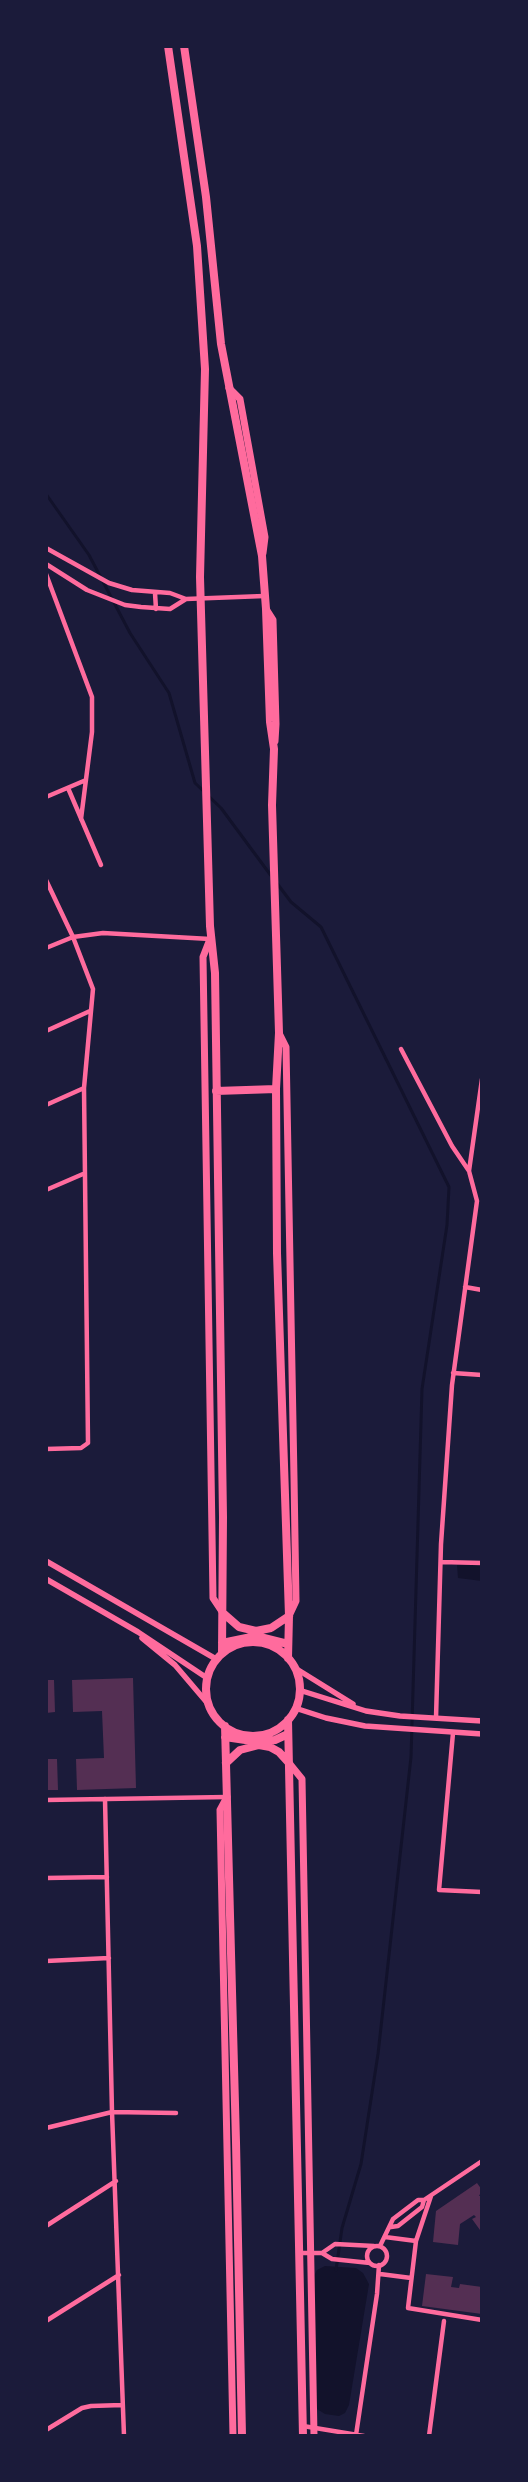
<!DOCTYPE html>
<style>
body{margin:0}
#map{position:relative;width:528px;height:2482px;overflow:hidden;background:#1b1b3a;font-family:"Alegreya Sans",sans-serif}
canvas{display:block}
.frame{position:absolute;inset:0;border:48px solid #1b1b3a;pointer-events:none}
</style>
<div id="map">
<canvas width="528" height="2482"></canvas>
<div class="frame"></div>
</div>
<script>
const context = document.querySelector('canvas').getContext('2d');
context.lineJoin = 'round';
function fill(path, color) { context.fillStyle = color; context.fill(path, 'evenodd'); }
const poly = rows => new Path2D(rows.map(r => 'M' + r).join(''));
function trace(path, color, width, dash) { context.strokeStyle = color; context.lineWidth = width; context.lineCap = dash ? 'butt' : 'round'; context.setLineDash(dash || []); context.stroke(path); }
fill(poly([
 [474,1564,482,1565,482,1581,458,1578,457,1565],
 [325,2266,356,2268,363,2273,369,2284,349,2405,345,2413,339,2416,325,2414,317,2409,316,2405,313,2278,317,2270]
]), '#12122b');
trace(poly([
 [46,494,89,555,130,633,169,693,195,783,221,808,272,877],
 [276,882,291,902,321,927,449,1187,447,1225,422,1389,411,1757,378,2054,361,2164,342,2228,336,2270]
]), '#12122b', 3);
fill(poly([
 [133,1678,136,1788,77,1790,76,1759,104,1758,102,1711,73,1712,72,1680],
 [46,1680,54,1680,55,1712,46,1713],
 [46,1759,57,1759,58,1790,46,1790],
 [477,2183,482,2190,479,2196,482,2196,482,2229,480,2230,472,2219,476,2217,474,2215,460,2224,458,2245,433,2242,436,2211],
 [426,2274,453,2277,451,2287,459,2288,460,2284,482,2287,482,2314,422,2306]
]), '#542f53');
trace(poly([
 [46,548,109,583,132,590,170,593,186,599],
 [46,564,87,590,125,605,141,607,170,609,186,599,264,596],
 [46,574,92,697,92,732,81,819],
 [155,593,156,609],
 [68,788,101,865],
 [46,797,86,780],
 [46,880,73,937,93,989,84,1088,88,1443,81,1448,46,1449],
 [46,948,73,937,103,933,210,939],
 [46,1031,90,1011],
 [401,1049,452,1146,469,1171,477,1201,452,1385,441,1544,436,1718],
 [46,1105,84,1088],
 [469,1171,482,1079],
 [46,1190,83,1174],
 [465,1287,482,1290],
 [453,1373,482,1375],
 [441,1562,482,1563],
 [453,1733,439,1890,482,1892],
 [105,1799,112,2112,124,2436],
 [46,1800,227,1797],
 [46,1878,107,1877],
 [46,1961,109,1958],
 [46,2128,112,2112,176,2113],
 [46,2226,116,2181],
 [391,2227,398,2226,422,2207,424,2200],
 [385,2237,416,2241,408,2308,482,2320],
 [416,2241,431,2196],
 [380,2246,393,2219,418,2200,424,2200,482,2161],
 '367 2256a10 10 0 1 1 20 0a10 10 0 1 1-20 0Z',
 [301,2253,322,2253,335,2244,374,2246],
 [322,2253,332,2259,370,2263],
 [380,2274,411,2278],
 [46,2321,119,2275],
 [303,2426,364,2436],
 [46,2430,82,2408,91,2406,122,2405],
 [356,2435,377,2294,379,2265],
 [429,2436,444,2321]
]), '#ff6b9d', 4.5);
trace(poly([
 [46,1561,216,1659],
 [46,1579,138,1632,207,1678],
 [142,1638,175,1665,209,1705],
 [295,1668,353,1704],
 [299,1690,366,1711,400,1716,482,1721],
 [295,1708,326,1718,365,1726,482,1734]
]), '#ff6b9d', 5.5);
trace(poly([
 [229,388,240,399,265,537,263,553],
 [266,609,273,620,276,724,275,741],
 [210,939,203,957,213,1598,223,1613],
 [279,1033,286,1047,294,1478,296,1601,289,1616],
 [289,1763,302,1779,314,2436],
 [227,1797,220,1810,221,1860,233,2436]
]), '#ff6b9d', 7);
trace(poly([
 [168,46,197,246,205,369,200,577,210,926,215,973,223,1517,222,1653],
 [184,46,206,197,221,344,262,556,266,609,270,722,274,749,272,805,279,1033,276,1089,277,1253,289,1616,288,1658],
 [216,1091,276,1089],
 [223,1613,239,1627,256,1631,271,1628,289,1616],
 '206 1689a47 47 0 1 1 94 0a47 47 0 1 1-94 0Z',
 [222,1643,256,1636,288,1644],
 [288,1720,303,2436],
 [225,1726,236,2142,242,2436],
 [225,1737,259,1742,275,1740,288,1734],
 [226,1763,240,1750,259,1745,270,1747,279,1752,289,1763]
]), '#ff6b9d', 8);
</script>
